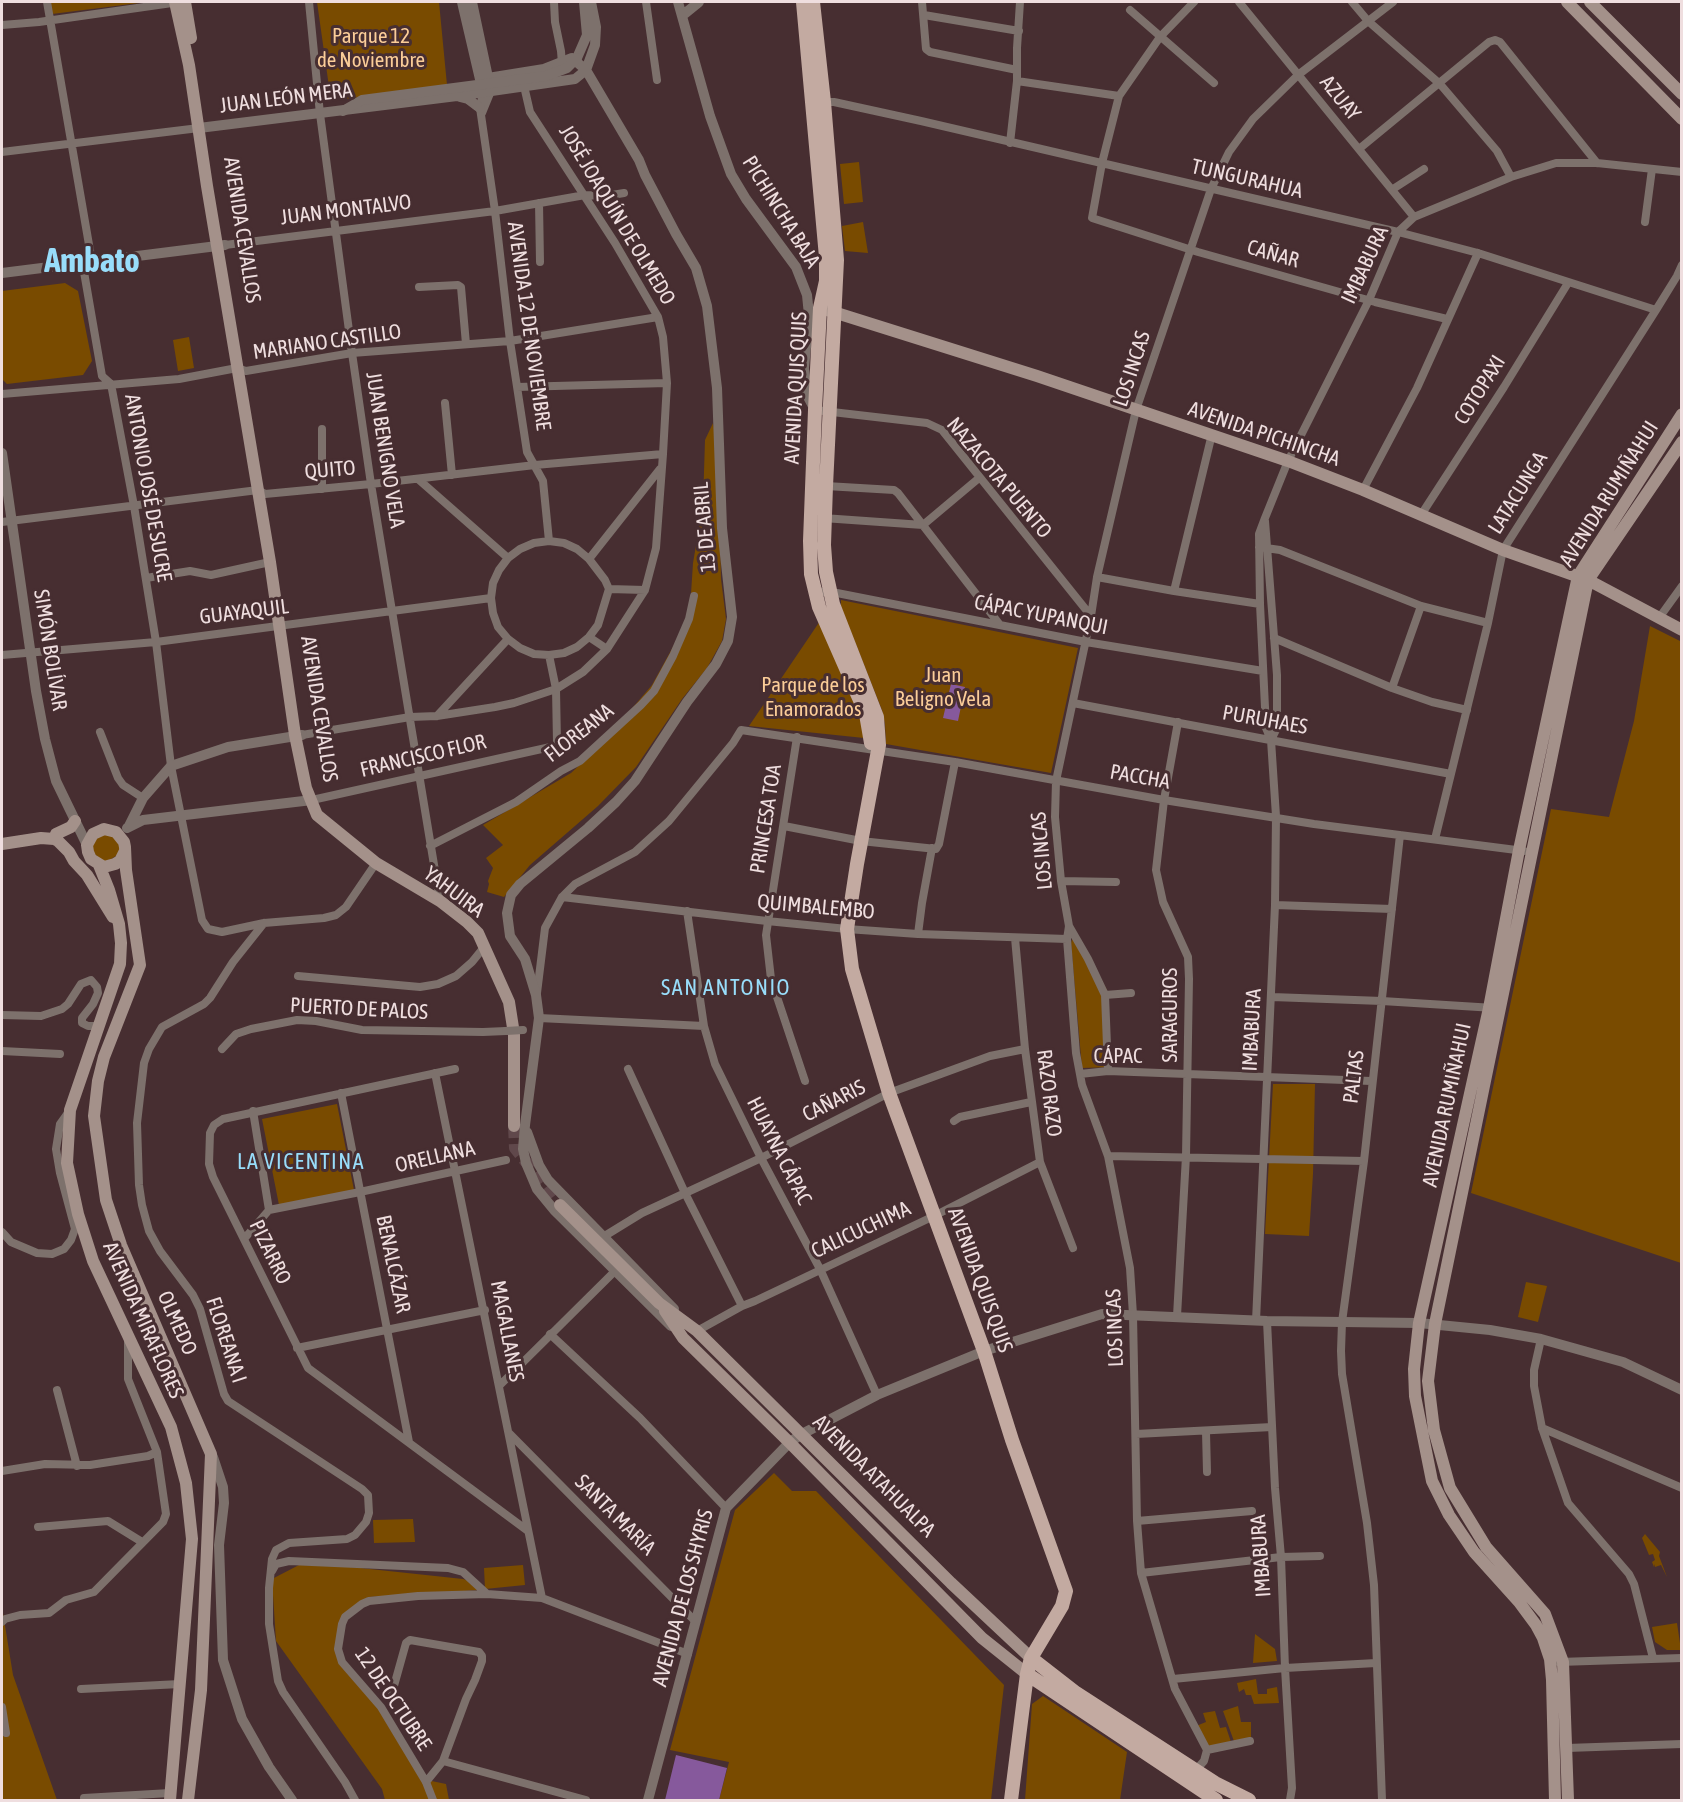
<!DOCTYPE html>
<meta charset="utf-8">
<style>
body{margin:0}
#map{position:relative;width:1683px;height:1802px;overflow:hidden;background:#472e31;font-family:"Asap Condensed",sans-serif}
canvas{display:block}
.frame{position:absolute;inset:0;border:3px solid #efdedf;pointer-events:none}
</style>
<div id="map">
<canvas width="1683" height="1802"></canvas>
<div class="frame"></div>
</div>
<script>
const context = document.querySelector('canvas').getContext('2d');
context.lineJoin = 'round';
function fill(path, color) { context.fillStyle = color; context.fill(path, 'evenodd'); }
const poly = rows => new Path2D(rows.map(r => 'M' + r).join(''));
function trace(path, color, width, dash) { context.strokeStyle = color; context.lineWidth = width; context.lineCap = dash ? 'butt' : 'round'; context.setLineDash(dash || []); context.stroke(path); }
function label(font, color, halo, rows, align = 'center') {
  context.font = font + ' "Asap Condensed",sans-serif'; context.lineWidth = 6; context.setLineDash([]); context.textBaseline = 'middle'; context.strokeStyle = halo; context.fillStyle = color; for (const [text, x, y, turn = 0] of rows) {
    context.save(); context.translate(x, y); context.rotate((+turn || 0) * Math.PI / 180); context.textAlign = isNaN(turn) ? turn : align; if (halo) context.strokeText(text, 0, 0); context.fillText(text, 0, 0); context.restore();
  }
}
fill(poly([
 [50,2,147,2,52,14],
 [317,2,439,2,447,85,331,101],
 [859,162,863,202,844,204,840,164],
 [863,222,868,253,845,251,842,226],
 [65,283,78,291,92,361,83,375,7,384,2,379,2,291],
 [189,337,194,368,178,371,173,340],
 [713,423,718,447,721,579,726,619,722,641,707,668,682,699,636,767,598,806,530,865,504,897,487,892,489,884,488,881,493,868,486,858,503,845,483,825,571,773,601,745,652,685,679,636,690,609,693,563,703,504,705,440],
 [841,600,1078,648,1051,773,886,744,885,724,882,710,841,607],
 [820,621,862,723,864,738,749,726],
 [1650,626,1682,642,1681,1263,1471,1193,1551,809,1609,817,1634,721],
 [116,833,122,852,105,863,90,850,96,835],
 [1075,930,1107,990,1111,1067,1082,1068,1071,943],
 [1273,1084,1315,1084,1313,1174,1309,1236,1265,1234],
 [337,1104,354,1190,279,1205,262,1119],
 [1526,1282,1547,1286,1538,1322,1518,1317],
 [774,1473,792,1491,816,1491,1004,1685,991,1800,719,1800,729,1762,670,1750,735,1510],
 [413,1519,415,1542,374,1543,373,1520],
 [1645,1534,1660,1552,1659,1556,1667,1577,1661,1565,1655,1567,1655,1564,1654,1567,1652,1562,1655,1560,1653,1554,1649,1555,1642,1538],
 [299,1565,342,1566,463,1579,472,1582,480,1590,369,1597,342,1616,335,1646,382,1713,422,1779,446,1784,449,1800,385,1800,382,1789,276,1641,272,1579],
 [523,1565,525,1585,485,1589,484,1568],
 [2,1607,13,1675,57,1800,2,1800],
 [1677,1623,1681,1650,1667,1650,1655,1642,1652,1627],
 [1255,1634,1275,1649,1277,1661,1253,1663],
 [1256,1679,1258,1694,1267,1694,1267,1689,1277,1687,1279,1703,1254,1704,1251,1695,1246,1695,1244,1689,1239,1692,1237,1683],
 [1043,1696,1127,1752,1120,1800,1025,1800,1032,1704],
 [1238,1706,1241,1722,1251,1722,1251,1738,1235,1744,1223,1711],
 [1215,1711,1220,1728,1226,1727,1232,1745,1211,1750,1196,1726,1206,1722,1203,1713]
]), '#794b00');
fill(poly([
 [951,684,965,687,958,721,943,718],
 [676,1755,727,1768,719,1800,665,1800]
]), '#86599c');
trace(poly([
 [514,1126,515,1148,560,1205]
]), '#60484b', 12, [12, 6]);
trace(poly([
 [47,2,92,262,84,272,102,376,111,384,134,506,156,642,171,766,202,920,208,929,222,932,264,923,324,918,336,915,346,907,376,863],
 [309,2,320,114,352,353,371,484,440,901],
 [554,2,555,22,561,51,562,64],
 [646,2,657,80],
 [922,2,926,49,930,52,1017,70],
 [1194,2,1160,37,1119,96,1102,163,1092,218,1198,252,1375,302,1447,319],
 [1239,2,1414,217],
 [1352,2,1368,21,1440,84,1497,151,1511,177],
 [1130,10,1214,83],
 [924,15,1019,31],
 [2,25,39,22,179,2],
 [1017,81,1119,96],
 [483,92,480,108,495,211,510,341,527,452,543,481,549,541],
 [824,102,834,102,921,121,1398,232,1478,253,1656,310],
 [482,113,491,91],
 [1010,143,1017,81,1017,48,1020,2],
 [1359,149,1489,42,1495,40,1500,42,1597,163],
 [2,152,199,128],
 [1393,189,1424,169],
 [539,203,540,262],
 [1645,222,1652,169],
 [225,245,495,211,585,195,606,196,624,193],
 [419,287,458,285,461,287,466,344],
 [517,387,667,383],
 [2,394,179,379,237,368,246,371,352,353,510,341,658,317],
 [445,403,452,475],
 [815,410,927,423,942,430,1091,616],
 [322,429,322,489],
 [418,479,508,558],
 [826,486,894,490,898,493,1000,625],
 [1363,490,1417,388,1478,253],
 [1421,515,1504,387,1568,283],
 [823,518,923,525,979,478],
 [1265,521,1277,675,1277,728,1271,740],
 [2,522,258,490,265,494,371,484,535,465,663,454],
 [549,541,564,543,577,549,589,559,605,580,609,589,598,625,589,637,577,647,564,653,549,655,534,654,520,648,508,639,498,627,493,613,491,598,493,583,499,570,508,558,520,549,534,543,549,541],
 [1259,547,1280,550,1421,606,1488,623],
 [589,559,660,469],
 [1097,577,1174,591,1260,604],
 [146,578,190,571,211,575,270,562],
 [609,589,645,590],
 [814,591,837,593,1086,642,1263,671],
 [1174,591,1212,434],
 [1659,618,1682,586],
 [589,637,607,649],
 [1274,638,1392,688,1432,702,1467,710],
 [2,655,156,642,491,598],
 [1392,688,1421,606],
 [1073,703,1451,774],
 [437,716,508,639],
 [100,732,118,778,123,785,143,798],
 [302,735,410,717,437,716,495,707,514,703,556,689,583,672,607,649,645,590,656,548,663,454,667,383,663,337,658,317,615,243,530,112,524,86],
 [797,737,766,935,771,979,805,1081],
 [312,800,555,746,557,743,556,689,549,655],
 [784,826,861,841,936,849,939,844,955,762],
 [1435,839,1488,623,1503,550,1656,310,1677,276,1682,265],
 [430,846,516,802,561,771,580,761,641,705,654,691,673,656,689,619,694,596],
 [1061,881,1116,882],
 [562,897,767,921,847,929,918,934,1067,939],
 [1275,905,1392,909],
 [687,911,704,1026,715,1064,761,1158,820,1269,877,1395],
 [264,923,233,962,210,998,204,1004,162,1027,149,1049,144,1063,137,1123,139,1185,142,1205,149,1231,160,1251,193,1295,200,1309,224,1394,228,1401,362,1489,368,1495,369,1513,366,1522,355,1535,347,1539,289,1543,276,1550,272,1559,269,1588,269,1624,278,1681,283,1692,345,1782,355,1800],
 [1069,926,1088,959,1105,995,1108,1071],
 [918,934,922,903,932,848],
 [1015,938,1025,1049,1040,1162,1073,1248],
 [298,976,420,987,438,984,456,976,472,962,485,946],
 [537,993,545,928,562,897,575,884,635,852,669,821,733,743,741,730,955,762,1164,800,1314,824,1524,851],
 [1105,995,1131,993],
 [1272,997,1382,1001,1494,1008],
 [2,1015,41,1016,62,1009,68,1004,81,984,91,980,97,987,98,993,93,1004,82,1018,82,1023,88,1026,97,1026],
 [539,1018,704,1026],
 [222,1049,236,1034,251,1029,297,1020,316,1021,362,1030,483,1032,506,1031],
 [2,1051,60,1054],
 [455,1069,223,1119,214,1125,210,1133,209,1164,213,1177,308,1368,528,1531],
 [628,1069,685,1193,742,1306],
 [435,1073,542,1598],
 [1080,1074,1108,1071,1371,1081],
 [341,1093,409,1442],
 [253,1111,269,1210],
 [954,1121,960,1117,1031,1102],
 [1108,1156,1364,1161],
 [2,1232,11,1242,37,1253,52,1254,64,1249,71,1240,75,1229,60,1173,56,1149,60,1124,70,1110],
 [603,1237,642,1213,761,1158,889,1093,990,1056,1025,1049],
 [244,1239,269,1210,360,1192,506,1160],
 [1177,1316,1186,1156,1189,979,1188,957,1163,902,1156,870,1164,800,1178,722],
 [1256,1321,1275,905,1276,816,1271,740,1266,728,1260,604,1259,534,1265,518,1288,461,1369,300,1398,232,1414,217,1511,177,1556,163,1597,163,1682,172],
 [1267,1321,1275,1488,1281,1557,1285,1668,1292,1788,1290,1800],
 [697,1331,742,1306,755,1301,934,1216,1040,1162],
 [550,1334,640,1418,726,1508],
 [1541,1339,1534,1370,1534,1386,1542,1428,1568,1503,1629,1574,1634,1584,1653,1658],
 [297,1348,485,1310],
 [500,1385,615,1271],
 [57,1390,77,1466],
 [1542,1428,1682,1488],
 [1206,1432,1207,1472],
 [509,1433,696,1622],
 [1136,1434,1272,1427],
 [2,1471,45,1464,90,1465,148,1456,157,1452],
 [1137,1521,1252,1511],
 [38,1527,108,1521,142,1542],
 [272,1571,276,1564,289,1561,448,1568,463,1572,487,1594],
 [1141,1573,1281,1557,1320,1556],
 [2,1622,5,1619,20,1615,49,1613,66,1600,94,1592,163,1522,166,1514,157,1452,128,1379,128,1338],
 [1559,1662,1682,1658],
 [1173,1679,1285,1668,1376,1663],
 [81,1689,180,1684],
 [392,1693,406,1643,410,1640,479,1652,482,1656,482,1661,475,1680,466,1699,443,1761,426,1782],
 [2,1707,6,1733],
 [1567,1748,1682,1744],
 [1207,1750,1250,1741],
 [443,1761,586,1800],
 [1195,1771,1204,1761,1207,1750,1175,1689,1141,1573,1137,1521,1133,1315,1130,1268,1108,1156,1082,1085,1076,1053,1067,939,1069,926,1061,881,1055,817,1056,781,1091,616,1097,577,1136,410,1211,189,1229,152,1253,119,1298,75,1393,2],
 [84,1798,170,1793],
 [433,1800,426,1782,381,1707,342,1662,338,1649,342,1624,345,1617,362,1604,369,1601,418,1596,487,1594,542,1598,688,1654],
 [1382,1800,1374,1585,1367,1523,1342,1374,1341,1351,1342,1322,1364,1161,1400,835]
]), '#7d716c', 8);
trace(poly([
 [462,2,483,92],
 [472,2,489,82],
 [678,2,710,116,731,174,746,199,796,267,807,295,809,315,804,368,807,395,815,410],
 [683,15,699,2],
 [577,58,587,35,584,2],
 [488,78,544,69,572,58,586,70,639,160,645,175,676,234,696,268,707,306,717,388,722,528,732,617,728,641,716,664,687,702,635,781,616,802,588,828,520,884,511,895,507,913,510,936,525,959,536,995,539,1018,525,1125,523,1149,526,1163,537,1189,555,1211,671,1326],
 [460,97,468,99,480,108],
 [199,128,457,96,575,79,586,70,595,45,596,27,591,2],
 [2,273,225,245],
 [2,453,36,691,45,739,56,781,87,845],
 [129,826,143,798,171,766,228,747,302,735],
 [127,828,143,820,312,800],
 [527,1132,539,1165,548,1180,674,1309],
 [213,1457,223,1487,224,1503,219,1545,223,1660,242,1719,269,1767,292,1800],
 [648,1800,726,1508,790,1442,802,1434,877,1395,984,1351,1102,1314,1267,1321,1419,1323,1490,1330,1541,1339,1623,1362,1682,1390]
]), '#7d716c', 10);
trace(poly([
 [175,2,189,65,207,186,270,562,295,735,306,788,317,815,376,863,440,901,467,922,478,933,509,1002,514,1034,514,1126],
 [185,2,191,38],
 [1567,2,1682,119],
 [1590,2,1682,94],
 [827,310,1037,376,1288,461,1363,490,1503,550,1588,580,1682,630],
 [56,834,71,827,75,821],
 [2,844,41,838,54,839,58,841,69,852,74,861,87,875,113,917],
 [125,851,120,861,115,864,104,867,91,859,88,852,87,845,93,834,104,829,116,832,124,842,125,847,126,870,140,965,104,1057,98,1081,94,1116,106,1200,121,1245,211,1454,201,1690,188,1800],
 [99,865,109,890,119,924,121,943,120,964,70,1110,67,1163,78,1214,93,1261,171,1427,186,1483,192,1539,170,1800],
 [560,1205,659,1303,697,1331,951,1583,1031,1658],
 [665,1311,683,1338,790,1443,982,1638,1027,1674],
 [1555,1800,1552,1680,1550,1659,1543,1638,1536,1625,1519,1602,1474,1552,1449,1515,1432,1481,1415,1396,1414,1369,1419,1323,1489,1008,1519,850,1578,576,1682,414],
 [1568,1800,1563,1662,1545,1614,1486,1547,1450,1488,1434,1430,1428,1381,1435,1324,1588,580,1682,442]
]), '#a4918a', 12);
trace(poly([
 [803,2,826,257,826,281,820,308,815,410,810,541,811,574,819,607,866,714,871,743],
 [813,2,824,102,837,260,826,486,824,545,826,572,833,604,877,717,879,745,857,864,847,929,852,969,889,1093,984,1351,1012,1440,1066,1591,1062,1606,1031,1658,1027,1674,1011,1800],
 [1031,1658,1076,1693,1215,1783,1249,1800],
 [1027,1674,1216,1800]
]), '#c3aaa1', 14);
trace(poly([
 [506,1031,523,1030]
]), '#7d716c', 8);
trace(poly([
 [343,111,362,100,546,76,567,68,577,58]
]), '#7d716c', 10);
label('21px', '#fbcd98', '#472e31', [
 ["Parque 12",371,36],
 ["de Noviembre",371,60],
 ["Juan",943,675],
 ["Beligno Vela",943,699],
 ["Parque de los",813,685],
 ["Enamorados",813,709]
]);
label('21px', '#efdedf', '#472e31', [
 ["JUAN LEÓN MERA",286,98,-7],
 ["AZUAY",1340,98,51],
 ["TUNGURAHUA",1247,179,13],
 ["JUAN MONTALVO",346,210,-7],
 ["PICHINCHA BAJA",781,212,58],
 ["JOSÉ JOAQUÍN DE OLMEDO",617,215,59],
 ["AVENIDA CEVALLOS",242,230,81],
 ["CAÑAR",1273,254,16],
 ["IMBABURA",1365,265,-65],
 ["AVENIDA 12 DE NOVIEMBRE",529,326,82],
 ["MARIANO CASTILLO",327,342,-8],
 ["LOS INCAS",1132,369,-72],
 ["AVENIDA QUIS QUIS",796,388,-87],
 ["COTOPAXI",1480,390,-58],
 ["AVENIDA PICHINCHA",1264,434,19],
 ["JUAN BENIGNO VELA",385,450,81],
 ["QUITO",330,470,-5],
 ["NAZACOTA PUENTO",999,478,50],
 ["ANTONIO JOSÉ DE SUCRE",148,488,80],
 ["LATACUNGA",1518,493,-58],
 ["AVENIDA RUMIÑAHUI",1609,494,-58],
 ["13 DE ABRIL",705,527,-95],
 ["GUAYAQUIL",244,612,-7],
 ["CÁPAC YUPANQUI",1041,615,11],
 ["SIMÓN BOLÍVAR",50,650,81],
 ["AVENIDA CEVALLOS",319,709,81],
 ["PURUHAES",1265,720,10],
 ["FLOREANA",579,733,-38],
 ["FRANCISCO FLOR",423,756,-13],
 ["PACCHA",1140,777,10],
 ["PRINCESA TOA",766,819,-81],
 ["LOS INCAS",1042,851,-95],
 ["YAHUIRA",454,892,37],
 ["QUIMBALEMBO",816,907,5],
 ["PUERTO DE PALOS",359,1009,3],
 ["SARAGUROS",1170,1015,-90],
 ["IMBABURA",1252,1030,-87],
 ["CÁPAC",1118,1056],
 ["PALTAS",1354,1077,-83],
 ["RAZO RAZO",1049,1093,83],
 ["CAÑARIS",834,1101,-27],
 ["AVENIDA RUMIÑAHUI",1447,1105,-78],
 ["HUAYNA CÁPAC",779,1151,63],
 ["ORELLANA",435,1157,-13],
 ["CALICUCHIMA",861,1230,-25],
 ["PIZARRO",270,1252,64],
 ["BENALCÁZAR",393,1264,78],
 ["AVENIDA QUIS QUIS",980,1280,70],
 ["AVENIDA MIRAFLORES",143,1320,66],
 ["OLMEDO",177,1323,66],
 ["LOS INCAS",1115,1328,-92],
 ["MAGALLANES",507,1331,79],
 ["FLOREANA I",226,1340,72],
 ["AVENIDA ATAHUALPA",874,1476,45],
 ["SANTA MARÍA",615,1515,45],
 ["IMBABURA",1261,1556,-94],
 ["AVENIDA DE LOS SHYRIS",683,1598,-75],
 ["12 DE OCTUBRE",393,1699,56]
]);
context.letterSpacing = '1.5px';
label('22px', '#98ddfa', '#472e31', [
 ["SAN ANTONIO",726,988],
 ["LA VICENTINA",301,1162]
]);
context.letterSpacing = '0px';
label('bold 33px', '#98ddfa', '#472e31', [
 ["Ambato",92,262]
]);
</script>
